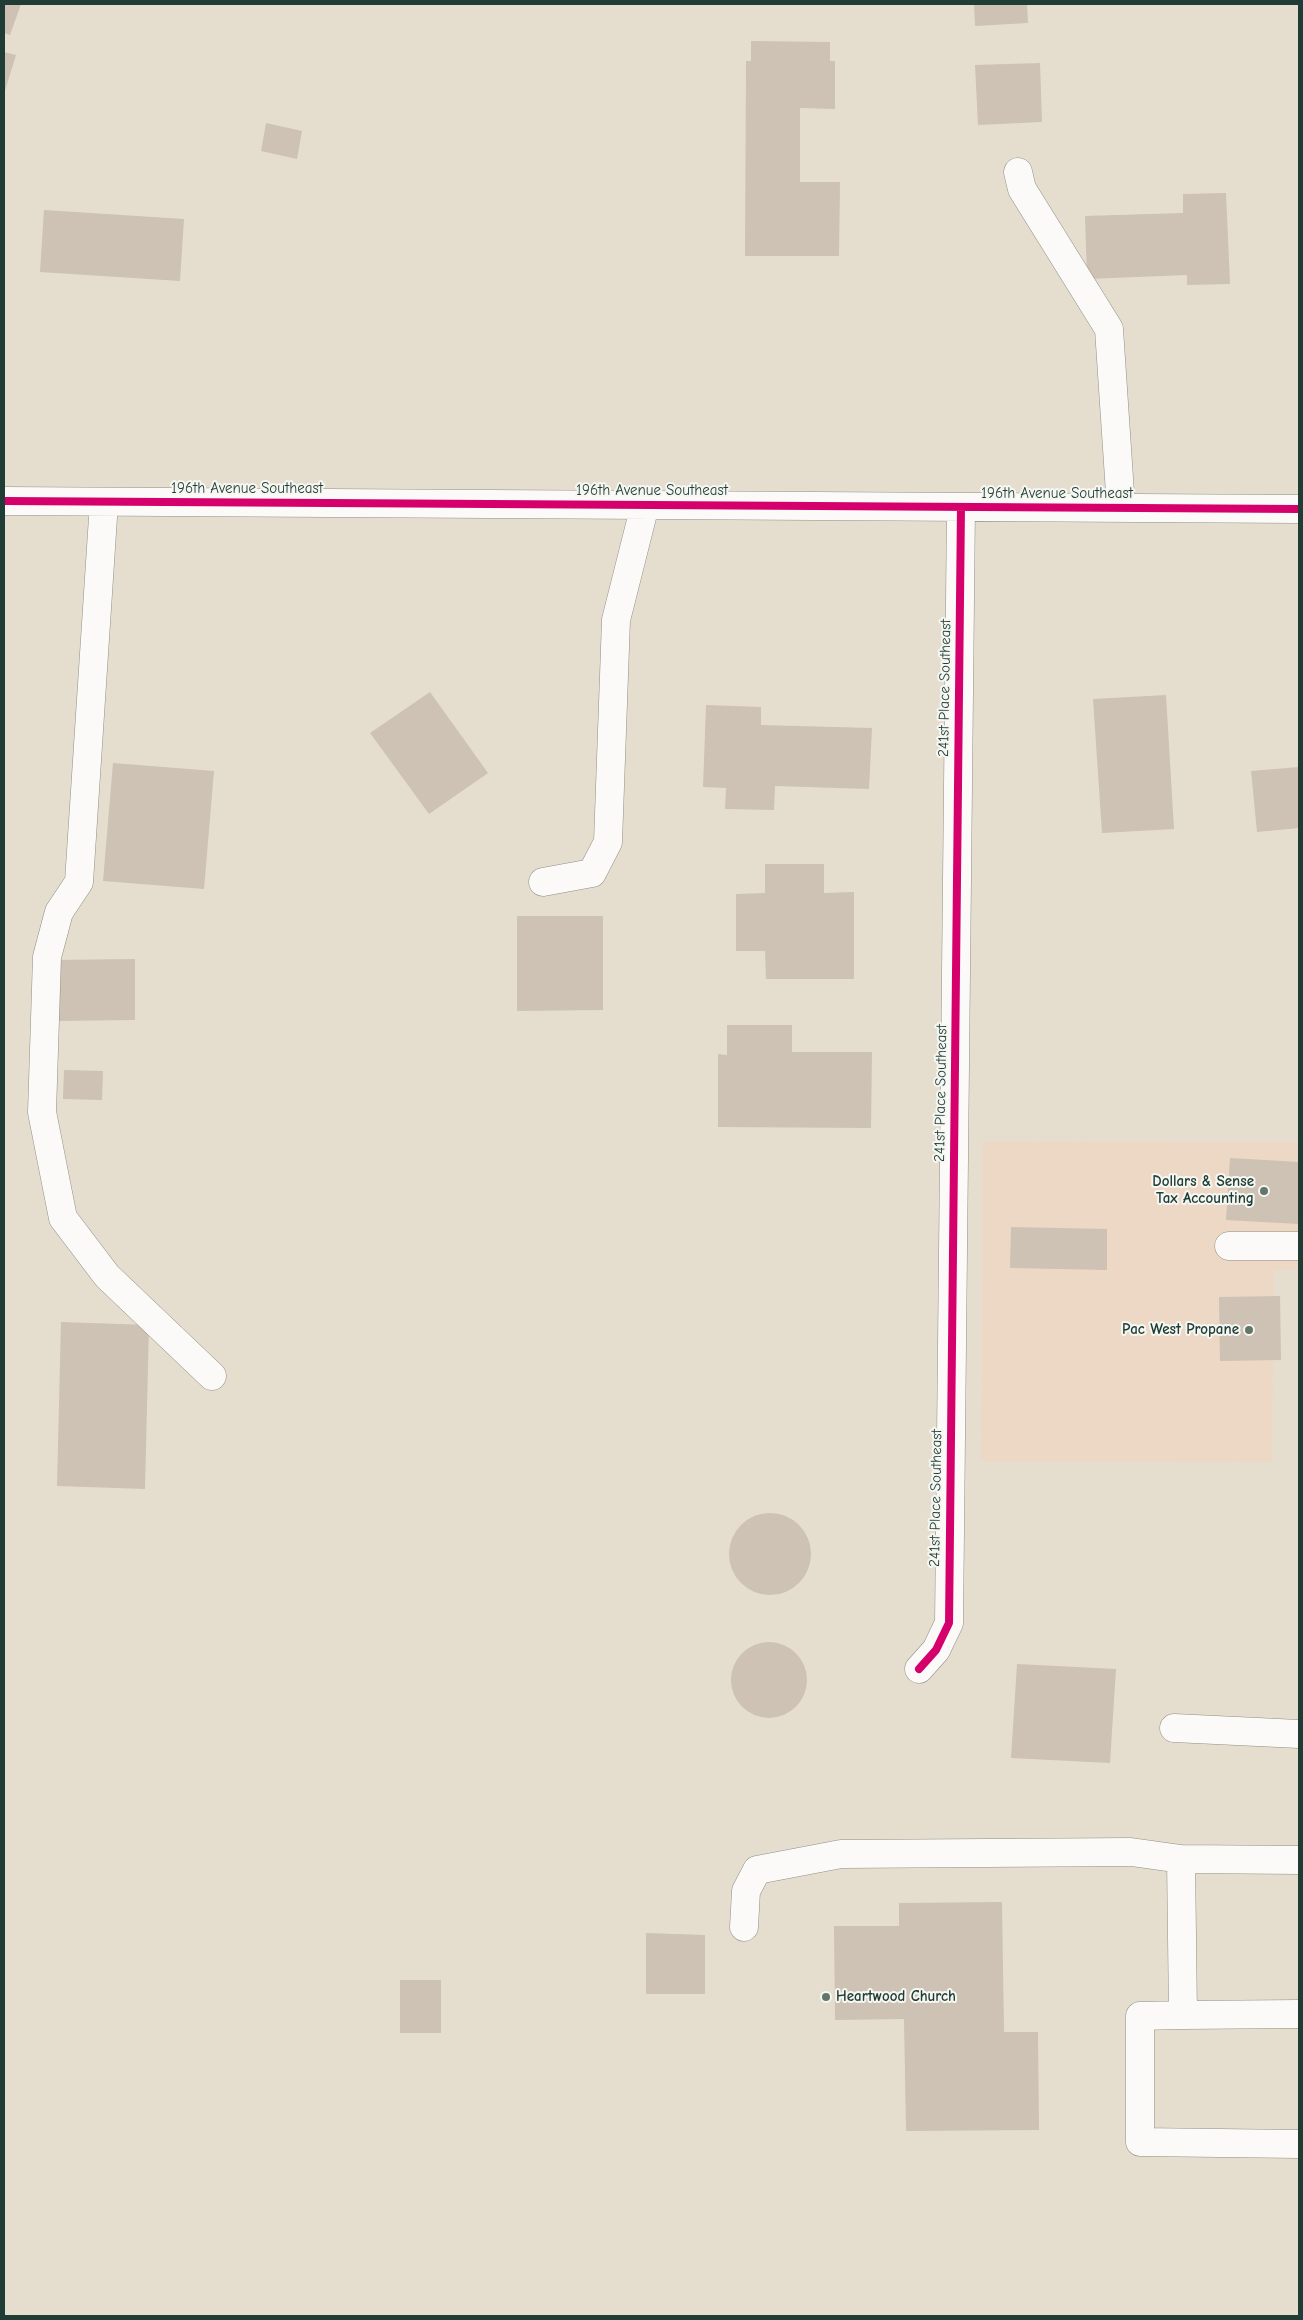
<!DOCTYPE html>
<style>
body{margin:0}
#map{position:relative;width:1303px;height:2320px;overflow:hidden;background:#e5dece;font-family:"Comic Neue",sans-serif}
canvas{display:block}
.frame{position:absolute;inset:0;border:5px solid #1f3d34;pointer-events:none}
</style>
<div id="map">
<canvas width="1303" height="2320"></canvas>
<div class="frame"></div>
</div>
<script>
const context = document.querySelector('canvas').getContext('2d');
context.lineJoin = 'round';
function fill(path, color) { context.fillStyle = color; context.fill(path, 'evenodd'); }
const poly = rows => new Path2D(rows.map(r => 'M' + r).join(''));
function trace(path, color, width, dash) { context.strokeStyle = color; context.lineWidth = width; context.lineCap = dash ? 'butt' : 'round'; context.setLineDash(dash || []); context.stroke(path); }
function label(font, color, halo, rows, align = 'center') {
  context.font = font + ' "Comic Neue",sans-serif'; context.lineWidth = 4; context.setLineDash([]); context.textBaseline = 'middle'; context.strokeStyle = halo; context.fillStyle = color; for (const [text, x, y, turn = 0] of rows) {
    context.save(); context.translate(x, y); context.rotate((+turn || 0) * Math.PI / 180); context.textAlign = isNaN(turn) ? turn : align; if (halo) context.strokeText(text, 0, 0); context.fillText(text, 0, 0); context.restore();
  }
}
fill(poly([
 [983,1141,1299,1142,1299,1269,1274,1270,1272,1462,981,1461]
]), '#edd8c6');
fill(poly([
 [4,4,21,4,10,35,4,33],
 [974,4,1027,4,1028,23,975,26],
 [751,41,830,42,830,61,835,61,835,109,800,108,800,182,840,182,839,256,745,256,746,61,751,61],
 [4,52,16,55,4,94],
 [1040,63,1042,122,978,125,975,65],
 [266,123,302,131,297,159,261,151],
 [1226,193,1230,284,1187,285,1187,275,1087,279,1085,216,1183,213,1183,194],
 [44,210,184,219,180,281,40,272],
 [430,692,488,773,429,814,370,733],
 [1166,695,1174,829,1102,833,1093,699],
 [706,705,761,707,761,725,872,728,869,789,775,786,774,810,725,809,726,788,703,787],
 [113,763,214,771,204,889,103,881],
 [1299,767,1299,828,1257,832,1251,771],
 [765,864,824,864,824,893,854,892,854,979,766,979,765,951,736,951,736,894,765,893],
 [517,916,603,916,603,1010,517,1011],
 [135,959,135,1020,56,1021,55,960],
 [727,1025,792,1025,792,1052,872,1052,871,1128,718,1127,718,1054,727,1055],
 [64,1070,103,1071,102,1100,63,1099],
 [1230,1158,1299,1162,1299,1224,1226,1220],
 [1011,1227,1107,1229,1107,1270,1010,1268],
 [1280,1296,1281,1360,1220,1361,1219,1297],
 [61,1322,149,1325,145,1489,57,1486],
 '729 1554a41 41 0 1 1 82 0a41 41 0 1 1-82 0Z',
 '731 1680a38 38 0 1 1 76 0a38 38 0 1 1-76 0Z',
 [1017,1664,1116,1669,1110,1763,1011,1758],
 [1002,1902,1004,2032,1038,2032,1039,2130,906,2131,904,2019,835,2020,834,1926,899,1926,899,1903],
 [646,1933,705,1935,705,1994,646,1994],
 [400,1980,441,1980,441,2033,400,2033]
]), '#cdc2b3');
const minor = poly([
 [1018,172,1022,189,1109,329,1121,508],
 [4,501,1299,509],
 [104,502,79,882,59,912,47,957,42,1112,63,1218,107,1276,212,1376],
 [543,882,592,873,608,842,616,620,645,505],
 [1229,1246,1299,1246],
 [919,1669,936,1650,949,1623,961,507],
 [1174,1728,1299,1734],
 [1299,1860,1181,1859,1183,2015,1299,2014],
 [744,1927,746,1891,757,1870,841,1854,1131,1852,1181,1859],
 [1183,2015,1140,2016,1140,2142,1299,2144]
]);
trace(minor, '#8e8f85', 29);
trace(minor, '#fbfaf8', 28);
trace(poly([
 [4,501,1299,509],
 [919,1669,936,1650,949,1623,961,507]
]), '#d6006c', 8);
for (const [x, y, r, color] of [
 [1264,1191,5,"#64756a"],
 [1249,1330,5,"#64756a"],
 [826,1997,5,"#64756a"]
]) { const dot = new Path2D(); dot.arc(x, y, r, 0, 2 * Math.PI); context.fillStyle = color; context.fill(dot); trace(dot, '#f6f6f2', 2); }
label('15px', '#1f3d34', '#f6f6f2', [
 ["196th Avenue Southeast",247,489],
 ["196th Avenue Southeast",652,491],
 ["196th Avenue Southeast",1057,494],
 ["241st Place Southeast",945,688,-89],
 ["241st Place Southeast",941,1093,-89],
 ["241st Place Southeast",936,1498,-89]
]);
label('bold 15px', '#1f3d34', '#f6f6f2', [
 ["Dollars & Sense",1254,1182],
 ["Tax Accounting",1254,1199],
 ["Pac West Propane",1239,1330],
 ["Heartwood Church",836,1997,"left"]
], 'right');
</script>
